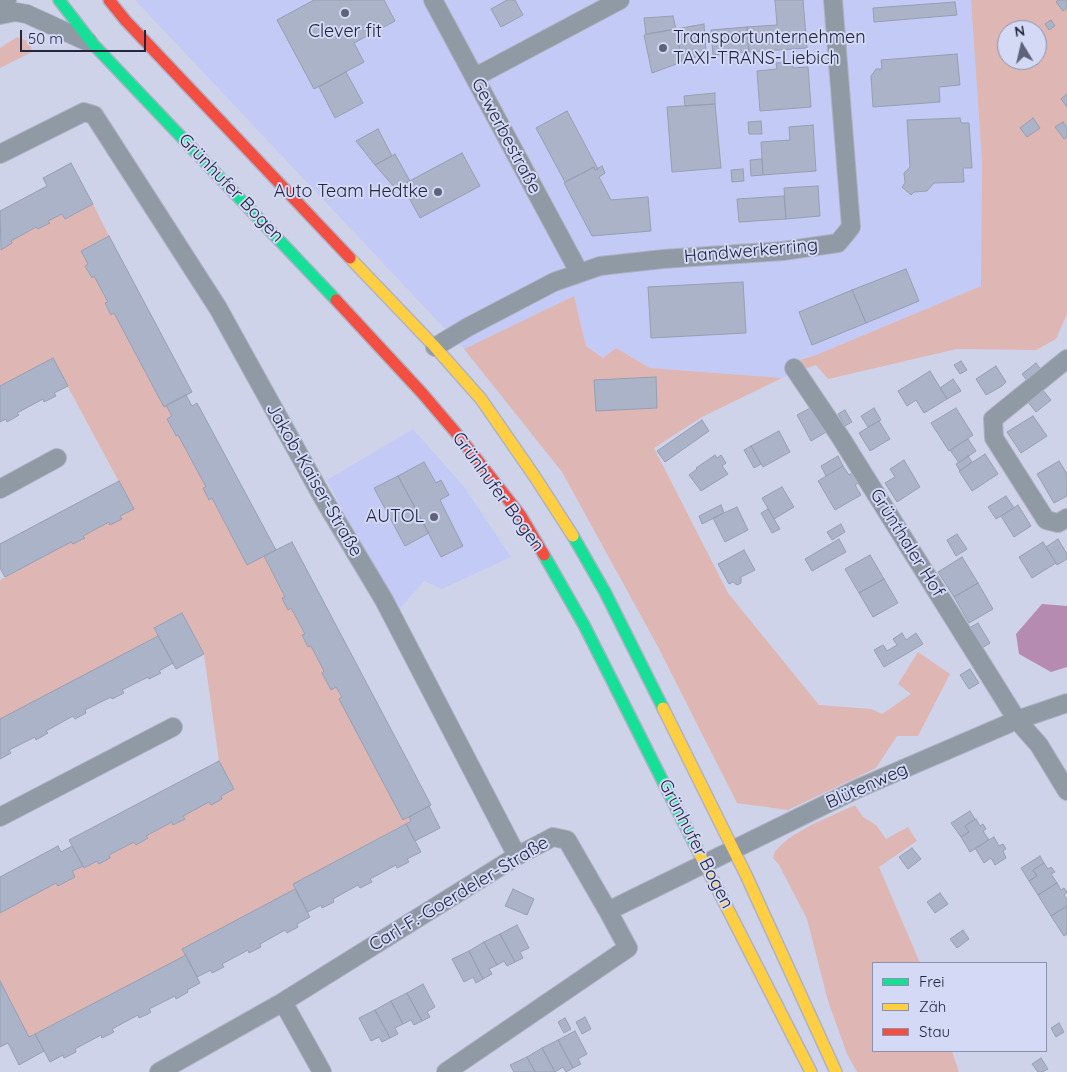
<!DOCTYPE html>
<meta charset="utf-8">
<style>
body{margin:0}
#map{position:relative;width:1067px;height:1072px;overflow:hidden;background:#cfd3e9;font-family:Quicksand,sans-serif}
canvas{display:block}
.legend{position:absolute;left:872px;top:962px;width:175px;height:90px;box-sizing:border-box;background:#d4d9f5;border:1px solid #8d91ac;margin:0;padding:6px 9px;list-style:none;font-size:15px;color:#22263f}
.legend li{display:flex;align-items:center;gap:10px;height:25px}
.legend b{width:25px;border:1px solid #8d91ac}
.north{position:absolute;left:997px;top:20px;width:50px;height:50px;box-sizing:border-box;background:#d4d9f5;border:1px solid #8d91ac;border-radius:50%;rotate:351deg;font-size:14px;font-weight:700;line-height:20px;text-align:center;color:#22263f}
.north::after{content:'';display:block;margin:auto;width:18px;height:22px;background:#5f637a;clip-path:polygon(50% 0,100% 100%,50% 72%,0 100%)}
.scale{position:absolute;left:20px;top:30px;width:126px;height:22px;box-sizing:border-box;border:2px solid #22263f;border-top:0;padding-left:6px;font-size:15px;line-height:18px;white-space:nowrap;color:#22263f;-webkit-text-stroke:4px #d4d9f5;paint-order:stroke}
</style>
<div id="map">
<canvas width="1067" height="1072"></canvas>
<ul class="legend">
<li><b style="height:6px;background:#16e098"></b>Frei</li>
<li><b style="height:6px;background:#ffcf43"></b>Zäh</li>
<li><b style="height:6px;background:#f24e42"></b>Stau</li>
</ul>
<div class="north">N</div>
<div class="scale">50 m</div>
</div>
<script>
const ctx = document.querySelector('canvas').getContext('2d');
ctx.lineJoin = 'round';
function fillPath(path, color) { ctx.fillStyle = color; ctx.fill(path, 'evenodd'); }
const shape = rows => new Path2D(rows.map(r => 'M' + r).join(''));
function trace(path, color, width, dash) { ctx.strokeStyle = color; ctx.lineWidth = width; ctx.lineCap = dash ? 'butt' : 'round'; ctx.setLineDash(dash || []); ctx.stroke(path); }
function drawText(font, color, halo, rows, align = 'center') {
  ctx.font = font + ' Quicksand,sans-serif'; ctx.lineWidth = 4; ctx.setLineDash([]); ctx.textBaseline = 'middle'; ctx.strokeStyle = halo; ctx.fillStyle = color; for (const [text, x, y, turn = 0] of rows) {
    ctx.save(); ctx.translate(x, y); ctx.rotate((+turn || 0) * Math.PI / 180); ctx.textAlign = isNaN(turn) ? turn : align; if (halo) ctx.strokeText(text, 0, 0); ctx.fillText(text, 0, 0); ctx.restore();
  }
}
const built = shape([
 [135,0,971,0,982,162,981,286,816,355,796,360,800,371,782,378,650,368,616,348,604,358,586,346,574,296,464,349],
 [413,429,465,488,511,557,442,589,424,581,396,613,327,480]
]);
const green = shape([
 [971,0,1067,0,1067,314,1056,339,1036,350,957,349,828,379,816,365,800,371,796,361,816,355,981,286,982,162],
 [1007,30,1037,30,1037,60,1007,60],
 [17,37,30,42,32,52,0,68,0,48],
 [93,204,109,236,81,251,88,264,85,266,91,278,95,276,108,302,105,304,111,315,114,313,164,406,166,405,172,416,167,419,175,436,178,435,206,487,204,488,209,500,212,498,247,565,264,556,285,597,283,598,288,609,291,608,305,634,302,636,308,647,311,646,324,671,322,673,331,689,336,687,404,820,409,817,411,821,293,884,295,889,183,949,186,955,29,1037,0,981,0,913,56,883,58,886,72,871,83,866,84,868,97,861,99,864,110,858,109,855,134,842,136,844,145,840,148,838,146,836,172,822,174,825,182,820,185,819,183,816,209,802,222,799,221,796,234,789,219,761,204,654,182,613,154,628,158,636,0,719,0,580,71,542,73,544,84,539,83,536,109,522,110,524,121,519,120,516,133,508,53,359,0,386,0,248,1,249,12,243,11,241,36,227,38,229,49,224,48,221,62,214,65,219],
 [574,296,586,346,603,358,616,348,650,368,782,378,702,417,654,448,728,593,819,705,871,709,882,714,911,694,898,684,918,652,950,674,918,736,897,736,876,768,788,810,737,803,657,645,562,472,464,349],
 [855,805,863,817,876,825,886,839,908,827,917,841,879,867,920,963,873,963,873,1051,952,1051,959,1072,857,1072,847,1054,828,1001,807,919,779,865,773,858,775,851,789,838,811,825]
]);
const water = shape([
 [1042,604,1067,606,1067,667,1051,672,1019,654,1016,634]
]);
const building = shape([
 [314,0,384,0,395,21,354,43,364,62,314,89,277,20,314,0],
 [507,0,515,0,523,15,501,27,491,9,507,0],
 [775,0,803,0,807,48,749,52,747,27,777,25,775,0],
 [1058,0,1067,0,1067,8,1063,11,1056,2,1058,0],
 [955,2,957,15,874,22,873,8,955,2],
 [673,16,676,29,646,34,644,18,673,16],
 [1051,20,1055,26,1049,30,1045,24,1051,20],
 [704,24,706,53,682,62,676,29,704,24],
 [747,27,749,52,713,55,711,30,747,27],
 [676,29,682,62,652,73,644,35,676,29],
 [957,54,960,85,939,87,940,102,873,107,871,76,876,69,882,69,881,60,957,54],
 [793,62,793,68,808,67,811,107,760,111,757,71,777,69,776,63,793,62],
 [346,72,363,103,335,118,319,87,346,72],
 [715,93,715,104,685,106,684,96,715,93],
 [1067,94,1067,107,1061,99,1067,94],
 [715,104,721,168,672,172,667,107,715,104],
 [567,111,598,169,595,170,594,167,565,182,536,128,567,111],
 [960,118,961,123,969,123,972,168,963,168,964,182,934,183,927,191,914,192,911,195,902,187,905,183,904,173,910,167,907,120,960,118],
 [1033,118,1040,128,1027,137,1020,128,1033,118],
 [761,121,762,134,749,134,748,122,761,121],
 [1063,122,1067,127,1067,137,1064,139,1055,127,1063,122],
 [813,125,816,171,763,175,761,142,790,140,789,127,813,125],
 [378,129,392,156,375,165,356,141,378,129],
 [462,153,480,186,420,218,402,185,462,153],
 [395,154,410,181,394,187,375,165,395,154],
 [762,159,763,175,751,176,750,160,762,159],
 [71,163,93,204,65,219,62,214,48,221,50,223,38,229,36,227,11,241,12,243,1,250,0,211,47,186,43,178,71,163],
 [602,166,605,173,599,177,611,200,648,197,651,231,592,236,564,183,594,167,595,170,602,166],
 [743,169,744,181,732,182,731,170,743,169],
 [818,186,820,216,786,219,784,188,818,186],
 [784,196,786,219,739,222,737,199,784,196],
 [109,236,192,392,164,407,114,313,111,315,105,303,108,302,94,276,92,278,85,266,88,264,81,251,109,236],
 [906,269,919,301,866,323,852,290,906,269],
 [743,282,746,333,651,338,648,287,743,282],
 [852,290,866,323,812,345,799,312,852,290],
 [53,358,68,386,54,393,56,396,44,402,43,399,17,413,19,415,7,422,6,419,0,422,0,386,53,358],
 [961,361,967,370,960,374,954,365,961,361],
 [1036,363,1042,371,1028,382,1022,374,1036,363],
 [996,366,1006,382,1002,386,986,395,976,379,996,366],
 [930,371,947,399,924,413,916,400,907,406,898,391,930,371],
 [656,377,657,408,596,411,594,380,656,377],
 [953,379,961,391,947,399,940,388,953,379],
 [1042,389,1051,400,1036,412,1027,401,1042,389],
 [186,395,192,406,197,403,276,550,247,565,212,498,209,500,203,488,206,487,178,435,176,436,167,419,172,416,166,405,186,395],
 [814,406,828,431,811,441,797,415,814,406],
 [874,408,881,420,868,427,861,416,874,408],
 [956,408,973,435,949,451,931,423,956,408],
 [845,410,852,422,845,426,838,414,845,410],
 [1033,416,1047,436,1021,453,1007,432,1033,416],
 [702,420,709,431,665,462,657,451,702,420],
 [879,421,890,439,870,451,859,433,879,421],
 [779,431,790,452,763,467,751,446,779,431],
 [968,439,976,451,959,463,950,450,968,439],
 [751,446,761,464,754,468,744,450,751,446],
 [985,454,998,474,972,491,959,471,985,454],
 [715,455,717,458,721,455,726,463,722,466,728,474,701,491,689,475,697,469,696,468,715,455],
 [838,456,843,466,826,476,821,466,838,456],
 [968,456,972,462,960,471,956,464,968,456],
 [904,460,920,487,897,502,885,483,895,477,890,469,904,460],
 [1059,461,1067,474,1067,496,1054,503,1037,474,1059,461],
 [424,462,436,483,441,480,449,495,440,500,463,546,441,557,398,476,424,462],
 [843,466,849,475,854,471,860,482,855,485,861,495,835,510,818,481,843,466],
 [398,476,429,533,405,546,374,488,398,476],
 [119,481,134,509,120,516,122,519,110,525,109,522,83,536,85,538,73,544,71,542,5,577,0,568,0,544,119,481],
 [782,487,794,507,774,519,762,498,782,487],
 [1006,496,1014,508,996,519,988,507,1006,496],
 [721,505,724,513,702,524,699,516,721,505],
 [1018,505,1031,526,1014,537,1001,516,1018,505],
 [737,507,748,530,725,542,713,518,737,507],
 [768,509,780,529,772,533,761,513,768,509],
 [841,524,845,532,832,540,827,532,841,524],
 [957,534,967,549,956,556,947,540,957,534],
 [839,539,846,552,812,571,805,559,839,539],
 [1058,539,1067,554,1067,559,1057,565,1046,547,1058,539],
 [292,542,431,805,403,820,339,699,342,697,336,687,331,690,322,673,324,671,311,646,308,647,302,635,305,634,291,608,288,610,282,598,285,597,264,556,292,542],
 [1043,542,1056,563,1032,578,1019,557,1043,542],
 [744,550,755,570,741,577,741,583,737,585,733,582,729,584,718,564,744,550],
 [870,555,884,579,859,593,845,569,870,555],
 [962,557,978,583,954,597,938,572,962,557],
 [884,579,898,603,873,617,859,593,884,579],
 [978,583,993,609,969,623,954,597,978,583],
 [182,613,204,654,176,669,154,628,182,613],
 [978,623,990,643,979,650,967,629,978,623],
 [902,633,906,640,916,633,923,644,884,667,874,650,883,645,887,651,897,645,893,639,902,633],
 [158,636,173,663,159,671,161,673,149,679,148,677,122,690,124,693,112,699,111,697,85,710,86,713,75,719,73,716,46,731,48,733,36,740,35,737,9,750,11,753,0,759,0,719,158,636],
 [970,669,979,683,969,689,960,675,970,669],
 [219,761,234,789,221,796,222,799,211,805,209,802,183,816,185,819,173,825,172,822,146,836,148,838,136,845,134,842,109,855,110,858,99,864,97,861,84,868,69,840,219,761],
 [429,806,440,828,415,841,406,824,411,821,409,817,429,806],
 [970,811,975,819,965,826,969,832,961,837,951,823,970,811],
 [976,819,980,826,983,824,986,829,983,831,989,840,970,852,961,837,969,832,965,826,976,819],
 [406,824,421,852,407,859,409,862,397,868,396,865,370,879,372,882,360,888,358,885,333,899,334,902,322,908,321,905,308,912,293,884,406,824],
 [994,837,999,846,1003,844,1006,849,1003,851,1006,858,995,865,991,858,984,863,975,848,994,837],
 [58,846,61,852,72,846,83,866,72,871,75,877,58,886,56,883,0,913,0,877,58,846],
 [912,848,921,859,908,869,899,857,912,848],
 [1040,856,1044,863,1033,870,1037,876,1029,881,1021,868,1040,856],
 [1044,863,1048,869,1051,867,1055,872,1051,874,1057,883,1038,895,1029,881,1037,876,1033,870,1044,863],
 [1057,883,1061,890,1064,888,1067,892,1064,895,1067,899,1067,906,1051,916,1038,895,1057,883],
 [295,889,310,917,297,924,298,927,287,933,285,930,260,944,261,947,249,953,248,950,222,964,224,967,212,973,211,970,197,977,182,949,295,889],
 [513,889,534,899,527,915,505,906,513,889],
 [940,893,948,904,935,913,927,902,940,893],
 [1067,906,1067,934,1064,936,1051,916,1067,906],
 [517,925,529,948,520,952,523,958,515,962,500,934,517,925],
 [963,930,969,939,957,948,950,939,963,930],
 [500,934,515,962,507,966,504,961,497,965,484,942,500,934],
 [484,942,497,965,489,969,492,974,483,979,469,951,484,942],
 [469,951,483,979,476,983,473,977,464,982,452,959,469,951],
 [186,955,200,983,187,990,188,992,176,999,175,996,149,1009,151,1012,148,1014,139,1018,138,1015,112,1029,114,1032,102,1038,101,1035,75,1049,76,1052,64,1058,63,1055,50,1062,35,1034,186,955],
 [0,981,29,1037,35,1034,44,1051,19,1065,8,1043,0,1047,0,981],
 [423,984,435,1007,427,1012,430,1017,422,1021,407,993,423,984],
 [407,993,422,1021,414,1025,411,1020,403,1024,391,1001,407,993],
 [391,1001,403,1024,395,1028,398,1034,390,1038,375,1010,391,1001],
 [375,1010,390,1038,382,1042,379,1037,371,1041,359,1018,375,1010],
 [585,1017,591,1029,582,1034,576,1022,585,1017],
 [565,1018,571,1029,564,1033,558,1022,565,1018],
 [1059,1023,1064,1032,1056,1037,1051,1028,1059,1023],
 [575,1031,587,1054,578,1059,581,1064,573,1068,558,1040,575,1031],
 [558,1040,573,1068,566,1072,563,1067,555,1072,542,1048,558,1040],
 [542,1048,555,1072,535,1072,527,1057,542,1048],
 [527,1057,535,1072,514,1072,510,1065,527,1057],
 [1041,1058,1048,1069,1042,1072,1038,1072,1032,1064,1041,1058]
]);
const street = shape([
 [433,0,579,272],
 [0,5,7,0],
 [0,15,15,12,27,14,88,42],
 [475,77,620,0],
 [0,154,84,112,94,115,218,308,323,498,384,600,517,856],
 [435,347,468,327,554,282,600,266,663,259,783,251,838,243,851,227,833,0],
 [1067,359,993,419,994,438,1046,520,1058,523,1067,518],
 [794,368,841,438,1017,720,1039,745,1067,791],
 [0,489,57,458],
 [0,817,173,727],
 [283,1002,322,1072],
 [159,1072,283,1002,517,856,553,837,567,840,608,911,859,788,1017,720,1067,703],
 [446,1072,628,948,608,911]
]);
const fast = shape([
 [59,0,93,44,336,300],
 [573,536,605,592,663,708],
 [544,555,584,625,696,847]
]);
const slow = shape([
 [350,258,435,347,481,399,535,477,573,536],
 [663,708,746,875,836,1072],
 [696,847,811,1072]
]);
const jam = shape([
 [109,0,126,21,350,258],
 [336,300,422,393,457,434,521,516,544,555]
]);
const markers = [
 [345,13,5,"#5f637a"],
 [663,48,5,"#5f637a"],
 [438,192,5,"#5f637a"],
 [434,517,5,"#5f637a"]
];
const poiNames = [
 ["Clever fit",345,32,"center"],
 ["Transportunternehmen",673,38,"left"],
 ["TAXI-TRANS-Liebich",673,59,"left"],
 ["Auto Team Hedtke",428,192],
 ["AUTOL",424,517]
];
const streetNames = [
 ["Gewerbestraße",506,136,62],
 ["Grünhufer Bogen",231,188,46],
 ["Handwerkerring",751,251,-5],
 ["Jakob-Kaiser-Straße",314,480,60],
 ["Grünhufer Bogen",498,492,54],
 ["Grünthaler Hof",907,543,58],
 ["Blütenweg",867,786,-24],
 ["Grünhufer Bogen",696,844,63],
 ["Carl-F.-Goerdeler-Straße",459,894,-31]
];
fillPath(built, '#c3caf5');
fillPath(green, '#deb6b4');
fillPath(water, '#b58bb2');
fillPath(building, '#aab3c8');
trace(building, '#969fb3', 1);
trace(street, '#afb2c5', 20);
trace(fast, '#afb2c5', 14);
trace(slow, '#afb2c5', 14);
trace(jam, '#afb2c5', 14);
trace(street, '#909aa5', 18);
trace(fast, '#16e098', 11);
trace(slow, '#ffcf43', 11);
trace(jam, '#f24e42', 11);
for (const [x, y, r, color] of markers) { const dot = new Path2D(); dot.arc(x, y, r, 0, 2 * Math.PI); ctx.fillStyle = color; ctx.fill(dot); trace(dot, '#d4d9f5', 2); }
drawText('18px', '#22263f', '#d4d9f5', poiNames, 'right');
drawText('18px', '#22263f', '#d4d9f5', streetNames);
</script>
